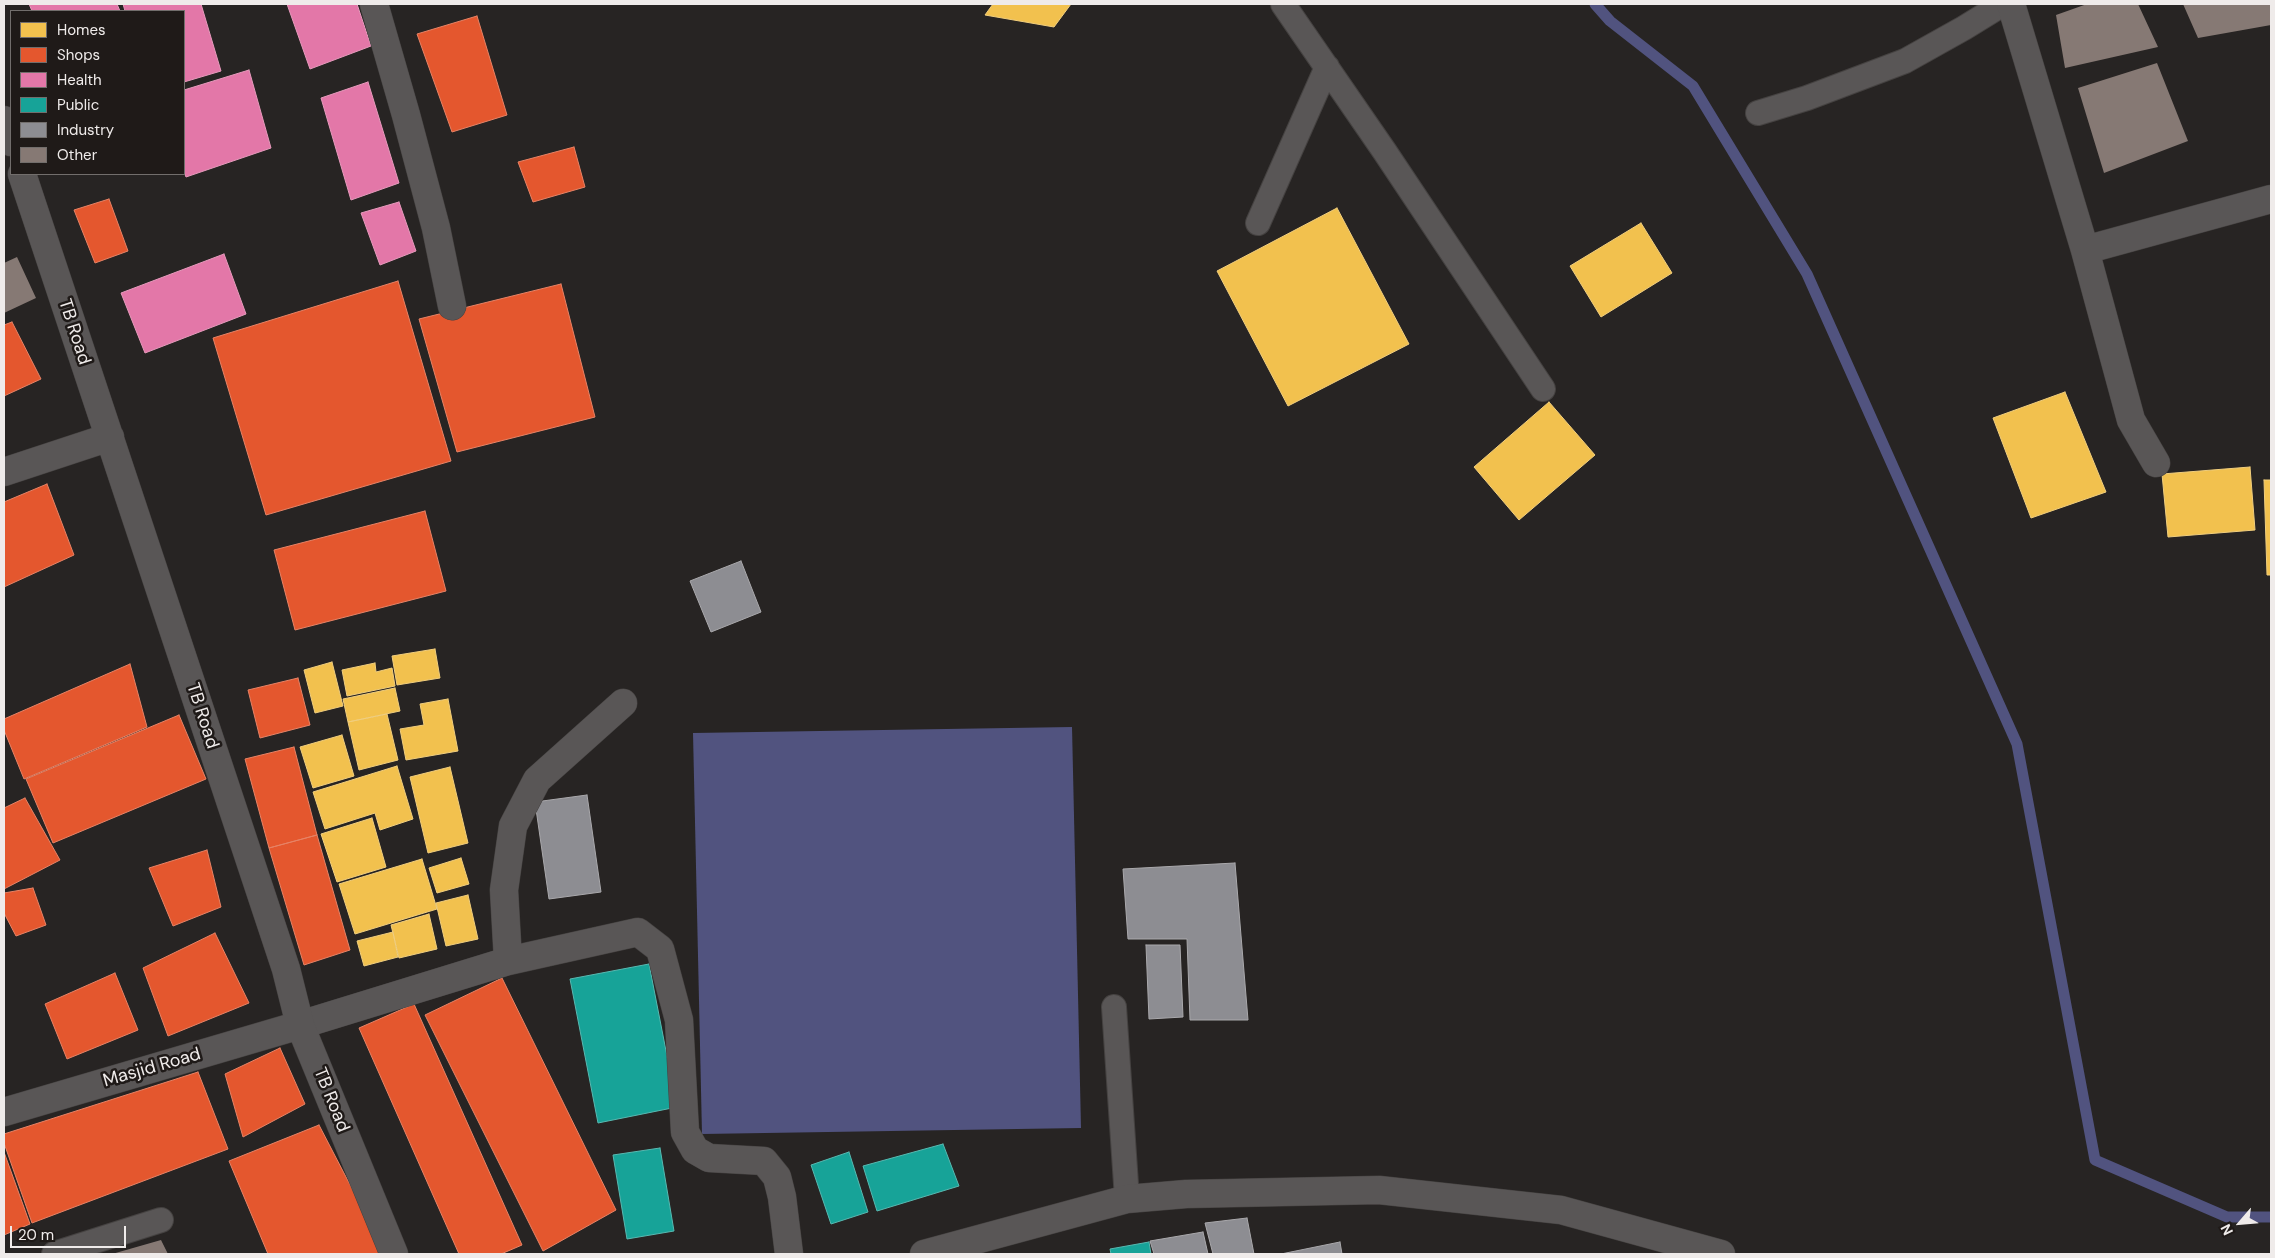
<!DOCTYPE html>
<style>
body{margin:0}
#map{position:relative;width:2275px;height:1258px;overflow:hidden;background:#272423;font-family:"DM Sans",sans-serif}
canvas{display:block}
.frame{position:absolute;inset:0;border:5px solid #efebea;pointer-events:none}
.legend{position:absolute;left:10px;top:10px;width:175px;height:165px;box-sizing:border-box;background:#1f1a18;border:1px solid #726e6c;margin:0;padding:6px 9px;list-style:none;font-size:15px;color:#efebea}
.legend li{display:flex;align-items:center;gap:10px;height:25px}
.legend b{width:25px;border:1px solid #726e6c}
.north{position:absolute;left:2215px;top:1198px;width:50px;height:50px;-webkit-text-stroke:4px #1f1a18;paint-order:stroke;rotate:243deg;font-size:14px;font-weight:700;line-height:20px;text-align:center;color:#efebea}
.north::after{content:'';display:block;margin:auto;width:18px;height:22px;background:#efebea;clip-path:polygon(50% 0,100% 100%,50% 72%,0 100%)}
.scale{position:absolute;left:10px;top:1226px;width:116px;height:22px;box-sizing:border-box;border:2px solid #efebea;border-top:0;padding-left:6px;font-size:15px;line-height:18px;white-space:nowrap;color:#efebea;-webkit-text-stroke:4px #1f1a18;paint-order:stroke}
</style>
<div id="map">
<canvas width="2275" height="1258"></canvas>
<div class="frame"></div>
<ul class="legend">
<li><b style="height:14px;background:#f2c14e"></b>Homes</li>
<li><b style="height:14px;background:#e4572e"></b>Shops</li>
<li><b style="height:14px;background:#e377a8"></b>Health</li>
<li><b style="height:14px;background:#17a398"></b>Public</li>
<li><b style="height:14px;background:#8d8d92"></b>Industry</li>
<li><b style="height:14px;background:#867974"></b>Other</li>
</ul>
<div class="north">N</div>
<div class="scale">20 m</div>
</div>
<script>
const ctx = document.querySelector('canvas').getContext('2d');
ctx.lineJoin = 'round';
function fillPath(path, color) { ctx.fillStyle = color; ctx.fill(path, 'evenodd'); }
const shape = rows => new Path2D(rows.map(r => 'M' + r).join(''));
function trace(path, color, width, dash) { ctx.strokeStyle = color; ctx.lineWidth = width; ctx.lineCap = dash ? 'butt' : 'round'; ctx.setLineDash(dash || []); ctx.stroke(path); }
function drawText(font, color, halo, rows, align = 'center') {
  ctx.font = font + ' "DM Sans",sans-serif'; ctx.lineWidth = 5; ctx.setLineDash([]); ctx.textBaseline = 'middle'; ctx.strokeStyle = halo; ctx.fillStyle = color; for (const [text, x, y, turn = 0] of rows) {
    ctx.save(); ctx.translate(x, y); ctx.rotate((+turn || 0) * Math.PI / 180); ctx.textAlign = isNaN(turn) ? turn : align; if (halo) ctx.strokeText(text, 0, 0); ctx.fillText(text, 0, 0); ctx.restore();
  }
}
const water = shape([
 [1072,727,1081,1128,702,1134,693,733]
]);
const homes = shape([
 [993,4,1071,4,1054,27,985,15,993,4],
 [1337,208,1409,344,1288,406,1217,271,1337,208],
 [1641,223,1672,273,1601,317,1570,266,1641,223],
 [2065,392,2106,492,2031,518,1993,418,2065,392],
 [1549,402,1595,455,1519,520,1474,467,1549,402],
 [2250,467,2255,530,2168,537,2162,474,2250,467],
 [2264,480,2271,480,2271,575,2267,575,2264,480],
 [435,649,440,678,397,685,392,656,435,649],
 [332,662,343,706,315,713,304,670,332,662],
 [375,663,376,672,392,668,395,686,347,696,342,670,375,663],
 [395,688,400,711,348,722,343,699,395,688],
 [448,699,458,751,406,760,400,729,424,725,420,704,448,699],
 [387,714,398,760,359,770,348,722,387,714],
 [342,735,354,776,313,788,300,747,342,735],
 [397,766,413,819,380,830,375,813,325,829,313,792,397,766],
 [450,767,468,843,428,853,410,777,450,767],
 [372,818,386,867,337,882,321,834,372,818],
 [461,858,469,884,437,893,429,868,461,858],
 [422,859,437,909,355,934,339,884,422,859],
 [468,895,478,939,446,946,436,903,468,895],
 [429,914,437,949,399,958,391,925,429,914],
 [393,932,398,957,364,966,357,941,393,932]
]);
const shops = shape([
 [477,16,507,115,452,132,417,34,477,16],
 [574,147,585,187,533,202,518,162,574,147],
 [109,199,128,251,95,263,74,210,109,199],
 [398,281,451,461,266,515,213,338,398,281],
 [561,284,595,417,457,452,419,319,561,284],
 [12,322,41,379,4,396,4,325,12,322],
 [47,484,74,555,4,587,4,502,47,484],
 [425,511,446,591,295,630,274,550,425,511],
 [130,664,147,727,24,779,4,730,4,719,130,664],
 [298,678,310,725,260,738,248,690,298,678],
 [179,715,206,779,53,843,26,779,179,715],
 [294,747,317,835,269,848,245,759,294,747],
 [25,798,60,860,4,889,4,808,25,798],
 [317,835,350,950,304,965,269,848,317,835],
 [207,850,221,907,173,926,149,868,207,850],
 [33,888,46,925,16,936,4,913,4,893,33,888],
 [215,933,249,1003,168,1036,143,968,215,933],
 [115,973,138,1030,67,1059,45,1004,115,973],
 [502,978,616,1210,543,1251,425,1015,502,978],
 [414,1004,522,1245,501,1254,459,1254,359,1028,414,1004],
 [280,1048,305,1104,243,1137,225,1074,280,1048],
 [198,1072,228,1149,32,1223,4,1143,4,1134,198,1072],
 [319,1125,359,1202,382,1254,268,1254,229,1161,319,1125],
 [4,1152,30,1224,4,1235,4,1152]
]);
const health = shape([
 [29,4,117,4,120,11,32,11,29,4],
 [123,4,201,4,221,71,184,82,184,11,125,11,123,4],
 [287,4,357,4,371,46,310,69,287,4],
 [249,70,271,148,186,177,184,172,184,90,249,70],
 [368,82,399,183,351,200,321,98,368,82],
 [399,202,416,251,380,265,361,213,399,202],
 [224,254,246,314,145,353,121,293,224,254]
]);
const public = shape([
 [649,964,677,1107,598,1123,570,979,649,964],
 [943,1144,959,1186,877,1211,863,1166,943,1144],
 [660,1148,674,1231,627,1239,613,1155,660,1148],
 [849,1152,868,1212,831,1224,811,1165,849,1152],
 [1149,1242,1151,1254,1111,1254,1110,1249,1149,1242]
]);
const industry = shape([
 [741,561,761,612,711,632,690,581,741,561],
 [587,795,601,892,549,899,535,802,587,795],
 [1235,863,1248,1020,1190,1020,1187,939,1128,939,1123,869,1235,863],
 [1146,945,1180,945,1183,1017,1149,1019,1146,945],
 [1247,1218,1254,1254,1213,1254,1205,1223,1247,1218],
 [1203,1232,1208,1254,1154,1254,1150,1241,1203,1232],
 [1340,1242,1342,1254,1281,1254,1340,1242]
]);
const stream = shape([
 [1595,4,1610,21,1693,86,1807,274,2017,744,2095,1160,2227,1217,2271,1217]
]);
const building = shape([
 [2087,4,2138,4,2158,47,2065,68,2056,15],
 [2183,4,2271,4,2271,25,2198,38],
 [2157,63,2188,141,2104,173,2078,88],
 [17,257,36,298,4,313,4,263],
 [161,1240,168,1254,112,1254]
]);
const lane = shape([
 [1283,4,1385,152,1543,389],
 [1758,113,1807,98,1905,61,1964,28,2003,4],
 [1258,223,1327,67],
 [1114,1007,1127,1199],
 [54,1254,161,1220]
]);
const street = shape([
 [374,4,406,115,436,228,452,306],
 [2011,4,2085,250,2131,420,2156,463],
 [2085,250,2271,199],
 [508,961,638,932,660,949,679,1020,685,1132,695,1150,709,1158,764,1161,777,1177,782,1197,789,1254],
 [300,1025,508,961,504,890,513,826,537,780,623,703],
 [924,1254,1127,1199,1186,1194,1379,1190,1561,1210,1721,1254]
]);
const secondary = shape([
 [4,120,11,142],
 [22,174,286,969,300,1025,394,1254],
 [4,472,110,437],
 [4,1112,300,1025]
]);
const streetNames = [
 ["TB Road",74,332,72],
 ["TB Road",202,716,72],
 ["Masjid Road",152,1068,-16],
 ["TB Road",331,1100,68]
];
fillPath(water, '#51537f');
fillPath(homes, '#f2c14e');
trace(homes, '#f1ce7d', 1);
fillPath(shops, '#e4572e');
trace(shops, '#e78366', 1);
fillPath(health, '#e377a8');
trace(health, '#e79abc', 1);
fillPath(public, '#17a398');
trace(public, '#58b9b1', 1);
fillPath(industry, '#8d8d92');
trace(industry, '#aaa9ac', 1);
trace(stream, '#51537f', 11);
fillPath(building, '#867974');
trace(lane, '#454241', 26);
trace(street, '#454241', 29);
trace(secondary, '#454241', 29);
trace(lane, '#595656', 24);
trace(street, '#595656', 28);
trace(secondary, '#595656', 28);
drawText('18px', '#efebea', '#1f1a18', streetNames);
</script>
